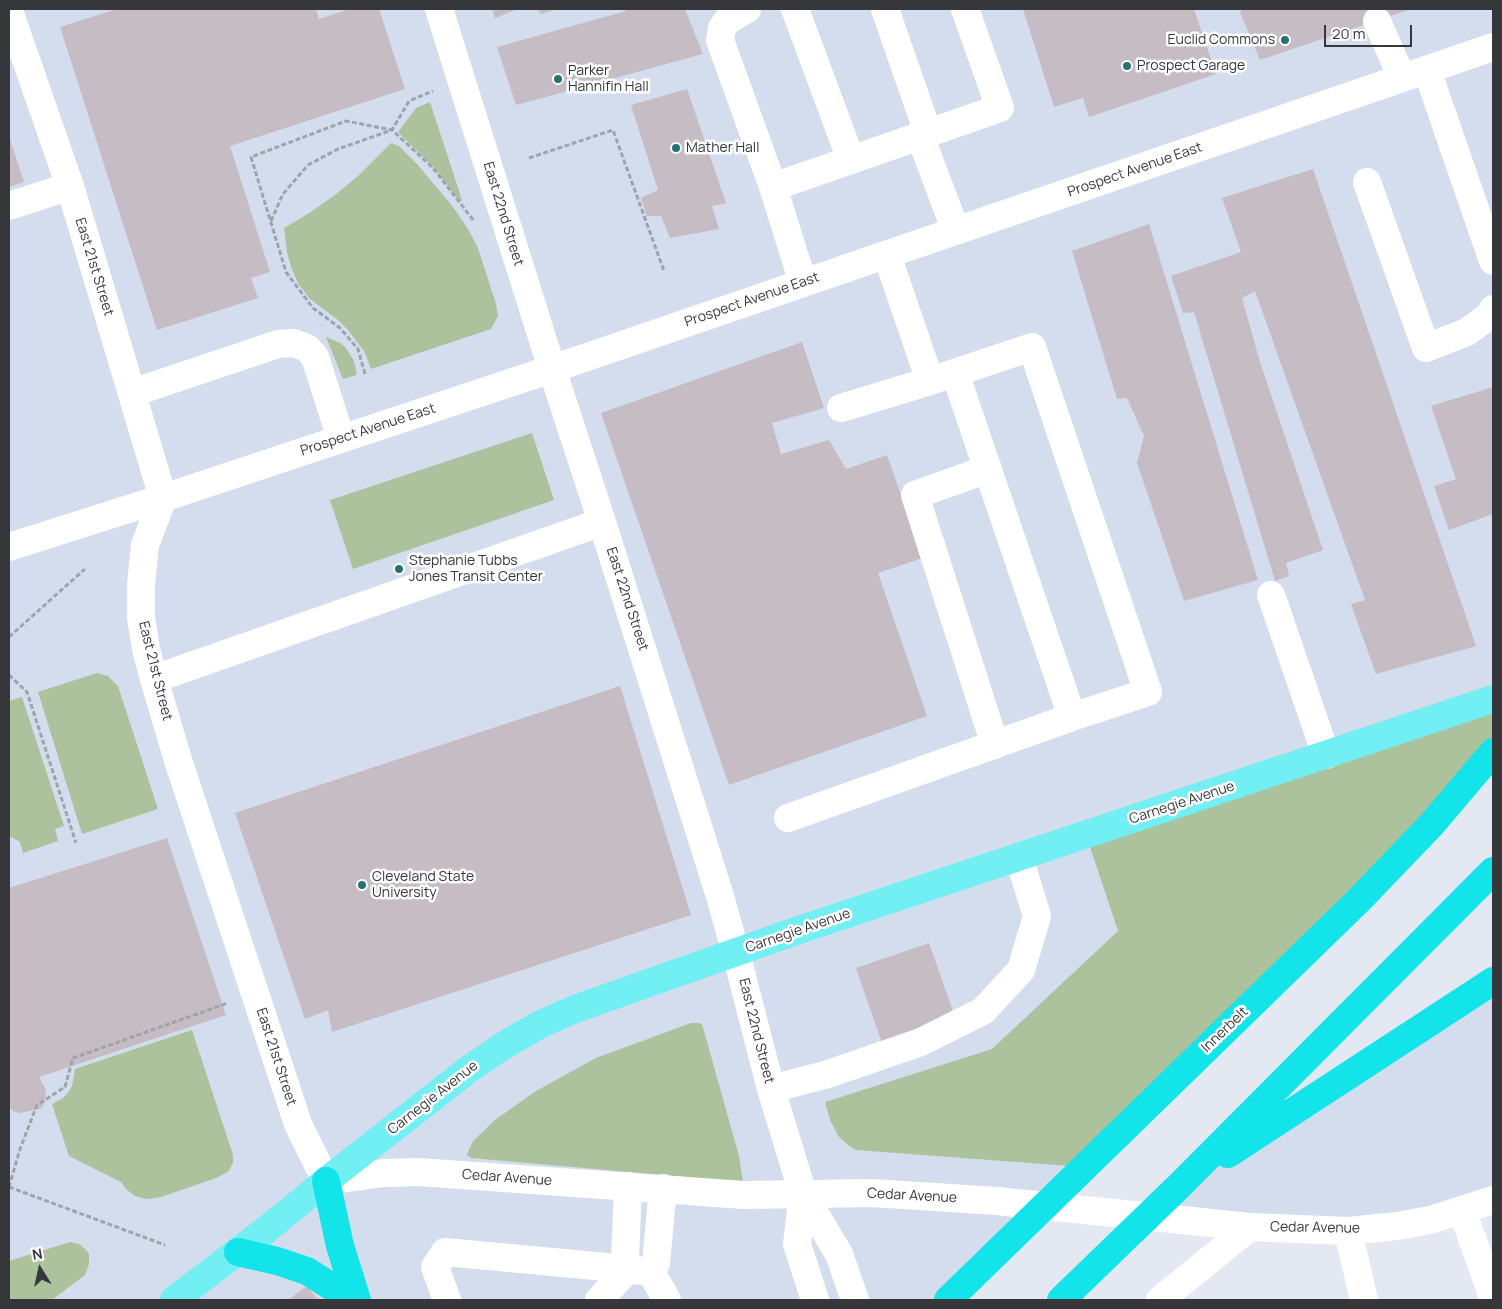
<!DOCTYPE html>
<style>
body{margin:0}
#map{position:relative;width:1502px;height:1309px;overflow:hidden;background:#e3e8f3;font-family:Manrope,sans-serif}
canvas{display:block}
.frame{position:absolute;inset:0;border:10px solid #35373b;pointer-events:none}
.north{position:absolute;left:15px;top:1244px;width:50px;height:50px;-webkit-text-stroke:4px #fff;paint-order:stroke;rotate:350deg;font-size:14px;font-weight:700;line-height:20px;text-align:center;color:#35373b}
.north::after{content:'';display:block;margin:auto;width:18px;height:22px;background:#35373b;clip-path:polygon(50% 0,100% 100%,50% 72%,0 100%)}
.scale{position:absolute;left:1324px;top:25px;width:88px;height:22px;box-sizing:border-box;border:2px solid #35373b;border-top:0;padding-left:6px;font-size:15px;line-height:18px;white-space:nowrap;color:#35373b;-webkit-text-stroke:4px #fff;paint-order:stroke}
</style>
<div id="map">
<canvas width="1502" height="1309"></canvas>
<div class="frame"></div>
<div class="north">N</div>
<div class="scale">20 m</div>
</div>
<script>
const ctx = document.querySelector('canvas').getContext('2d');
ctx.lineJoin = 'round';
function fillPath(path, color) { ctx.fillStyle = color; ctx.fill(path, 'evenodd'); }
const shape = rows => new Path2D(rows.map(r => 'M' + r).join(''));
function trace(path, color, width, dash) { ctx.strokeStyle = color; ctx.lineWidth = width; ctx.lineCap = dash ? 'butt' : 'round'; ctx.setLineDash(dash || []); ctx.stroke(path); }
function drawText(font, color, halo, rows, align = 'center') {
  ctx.font = font + ' Manrope,sans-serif'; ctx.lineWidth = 5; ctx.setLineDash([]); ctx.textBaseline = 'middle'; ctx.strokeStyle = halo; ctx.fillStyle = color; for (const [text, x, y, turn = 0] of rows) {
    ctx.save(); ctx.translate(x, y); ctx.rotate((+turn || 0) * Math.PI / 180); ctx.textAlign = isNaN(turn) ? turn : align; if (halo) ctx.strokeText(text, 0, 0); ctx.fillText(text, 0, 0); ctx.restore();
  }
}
const built = shape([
 [9,9,1493,9,1493,752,948,1300,9,1300],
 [1493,981,1493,1200,1430,1220,1146,1218,1180,1185]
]);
const green = shape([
 [430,102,462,200,460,202,435,169,398,132,416,108],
 [391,143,399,146,418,165,453,207,468,229,478,248,496,304,498,316,491,329,371,369,364,351,347,329,338,320,310,299,299,285,291,267,287,252,284,228,311,212,336,194,357,177],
 [326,337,340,343,345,347,354,361,357,375,343,379],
 [532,433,554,500,353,569,330,500],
 [97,673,108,676,118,686,158,809,82,834,38,692],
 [22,697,64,826,55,829,58,841,23,853,20,842,9,836,9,701],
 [1493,700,1493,752,1084,1167,856,1150,848,1145,839,1137,830,1120,825,1102,992,1049,1118,931,1086,835],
 [691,1023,697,1023,702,1024,739,1156,743,1182,471,1158,467,1155,467,1154,473,1141,495,1120,536,1091,596,1058],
 [192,1030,233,1155,233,1163,228,1172,216,1178,161,1197,146,1199,135,1196,126,1189,121,1182,69,1156,52,1104,63,1098,68,1093,72,1086,75,1069],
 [70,1242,79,1244,84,1248,89,1254,89,1264,85,1275,52,1300,9,1300,9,1261]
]);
const building = shape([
 [117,9,316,9,319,19,349,9,379,9,405,89,230,146,270,272,251,278,258,298,157,330,60,27],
 [492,9,518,9,495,18],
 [537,9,556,9,541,14],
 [625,9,685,9,703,54,516,105,497,47,626,11],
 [1023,9,1194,9,1216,74,1089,117,1083,98,1054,107],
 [1243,9,1411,9,1260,60,1240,12],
 [687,89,726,203,712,206,719,229,670,238,661,216,647,216,641,198,658,190,631,105],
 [9,136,24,182,9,187],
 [1313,169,1476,646,1376,674,1351,604,1365,600,1255,291,1242,298,1260,362,1323,550,1286,563,1289,576,1275,581,1194,312,1183,313,1171,276,1241,252,1222,198],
 [1149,224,1258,580,1184,601,1137,463,1144,436,1127,398,1117,399,1072,251],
 [802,342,824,408,772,423,781,454,829,440,846,469,887,455,923,558,878,573,927,716,729,785,601,413],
 [1493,387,1493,514,1449,530,1434,486,1456,479,1431,406],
 [620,686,691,915,332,1032,328,1010,305,1019,235,813],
 [167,838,226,1015,39,1077,45,1088,46,1095,44,1104,40,1109,20,1113,13,1111,9,1106,9,888],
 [929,943,955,1017,882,1043,856,968],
 [307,1286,318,1300,288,1300]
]);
const path = shape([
 [529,158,613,130,664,271],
 [271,221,283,194,308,165,338,149,392,130,409,101,433,91],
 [365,374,358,349,340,328,313,308,286,272,251,157,346,121,392,130,433,168,474,221],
 [9,637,85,569],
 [9,675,27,692,76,843],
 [9,1187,20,1149,37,1105,65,1087,73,1058,228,1003],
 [9,1187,165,1245]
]);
const minor = shape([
 [439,9,552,369,602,522,719,893,736,953,771,1089,803,1194,839,1254,855,1300],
 [747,9,727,21,722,28,720,40,773,187],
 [795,9,851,160],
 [885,9,928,133],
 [9,11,70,186,163,498,145,545,141,585,141,617,146,649,154,679,178,760,298,1124,326,1181,384,1173,419,1172,744,1195,872,1193,997,1201,1250,1227,1348,1231,1397,1226,1430,1220,1493,1200],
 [1377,21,1402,78],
 [1427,70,1493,261],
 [920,136,1000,108,965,9],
 [1367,182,1426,348,1467,332,1490,315,1493,309],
 [9,206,70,186],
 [887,255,930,381,1032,347,1148,692,1072,717,955,373],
 [803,283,773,187,920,136,956,231],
 [132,393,278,344,294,343,307,348,315,357,341,439],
 [841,408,930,381],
 [988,469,915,495,995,745],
 [9,547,163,498,552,369,1493,47],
 [1271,595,1326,755],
 [154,679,602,522],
 [788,818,1072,717],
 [771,1089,828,1074,921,1042,983,1011,1021,970,1037,916,1019,858],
 [628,1186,625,1260,628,1269,651,1272,656,1263,663,1188],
 [803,1194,797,1244,815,1300],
 [1462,1210,1493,1297],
 [1348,1231,1364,1300],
 [651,1272,667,1300],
 [447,1300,435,1267,445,1252,628,1269],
 [599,1300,628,1269],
 [1160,1300,1250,1227]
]);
const major = shape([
 [174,1300,266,1230,326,1181,469,1069,506,1044,541,1024,575,1009,796,931,1493,699]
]);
const highway = shape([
 [1228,1154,1493,981],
 [326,1181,340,1246,357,1300],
 [238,1252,277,1261,307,1271,337,1290,348,1300],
 [948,1300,1359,900,1432,824,1493,752],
 [1061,1300,1180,1185,1493,871]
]);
const markers = [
 [1285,40,5,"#287272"],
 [1127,66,5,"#287272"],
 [558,79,5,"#287272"],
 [676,148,5,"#287272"],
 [399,569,5,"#287272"],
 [362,885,5,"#287272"]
];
const poiNames = [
 ["Euclid Commons",1275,40,"right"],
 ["Prospect Garage",1137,66],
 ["Parker",568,71],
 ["Hannifin Hall",568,87],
 ["Mather Hall",686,148],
 ["Stephanie Tubbs",409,561],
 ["Jones Transit Center",409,577],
 ["Cleveland State",372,877],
 ["University",372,893]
];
const streetNames = [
 ["Prospect Avenue East",1135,170,-19],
 ["East 22nd Street",503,214,73],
 ["East 21st Street",94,267,73],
 ["Prospect Avenue East",752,300,-19],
 ["Prospect Avenue East",368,430,-18],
 ["East 22nd Street",627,599,72],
 ["East 21st Street",155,671,76],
 ["Carnegie Avenue",1182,803,-18],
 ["Carnegie Avenue",798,931,-19],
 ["Innerbelt",1225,1030,-44],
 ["East 22nd Street",756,1031,76],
 ["East 21st Street",276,1057,72],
 ["Carnegie Avenue",433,1098,-38],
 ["Cedar Avenue",507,1178,4],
 ["Cedar Avenue",912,1196,3],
 ["Cedar Avenue",1315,1228,1]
];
fillPath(built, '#d4ddee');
fillPath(green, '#acc29d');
fillPath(building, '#c6bcc3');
trace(path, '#9fa3ac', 3, [5, 2.5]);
trace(minor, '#fff', 28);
trace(major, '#71eff2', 28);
trace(highway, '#13e4ea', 28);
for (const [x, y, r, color] of markers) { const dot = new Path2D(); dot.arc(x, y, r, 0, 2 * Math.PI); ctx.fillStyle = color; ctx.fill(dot); trace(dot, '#fff', 2); }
drawText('14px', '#35373b', '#fff', poiNames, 'left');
drawText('14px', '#35373b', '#fff', streetNames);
</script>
